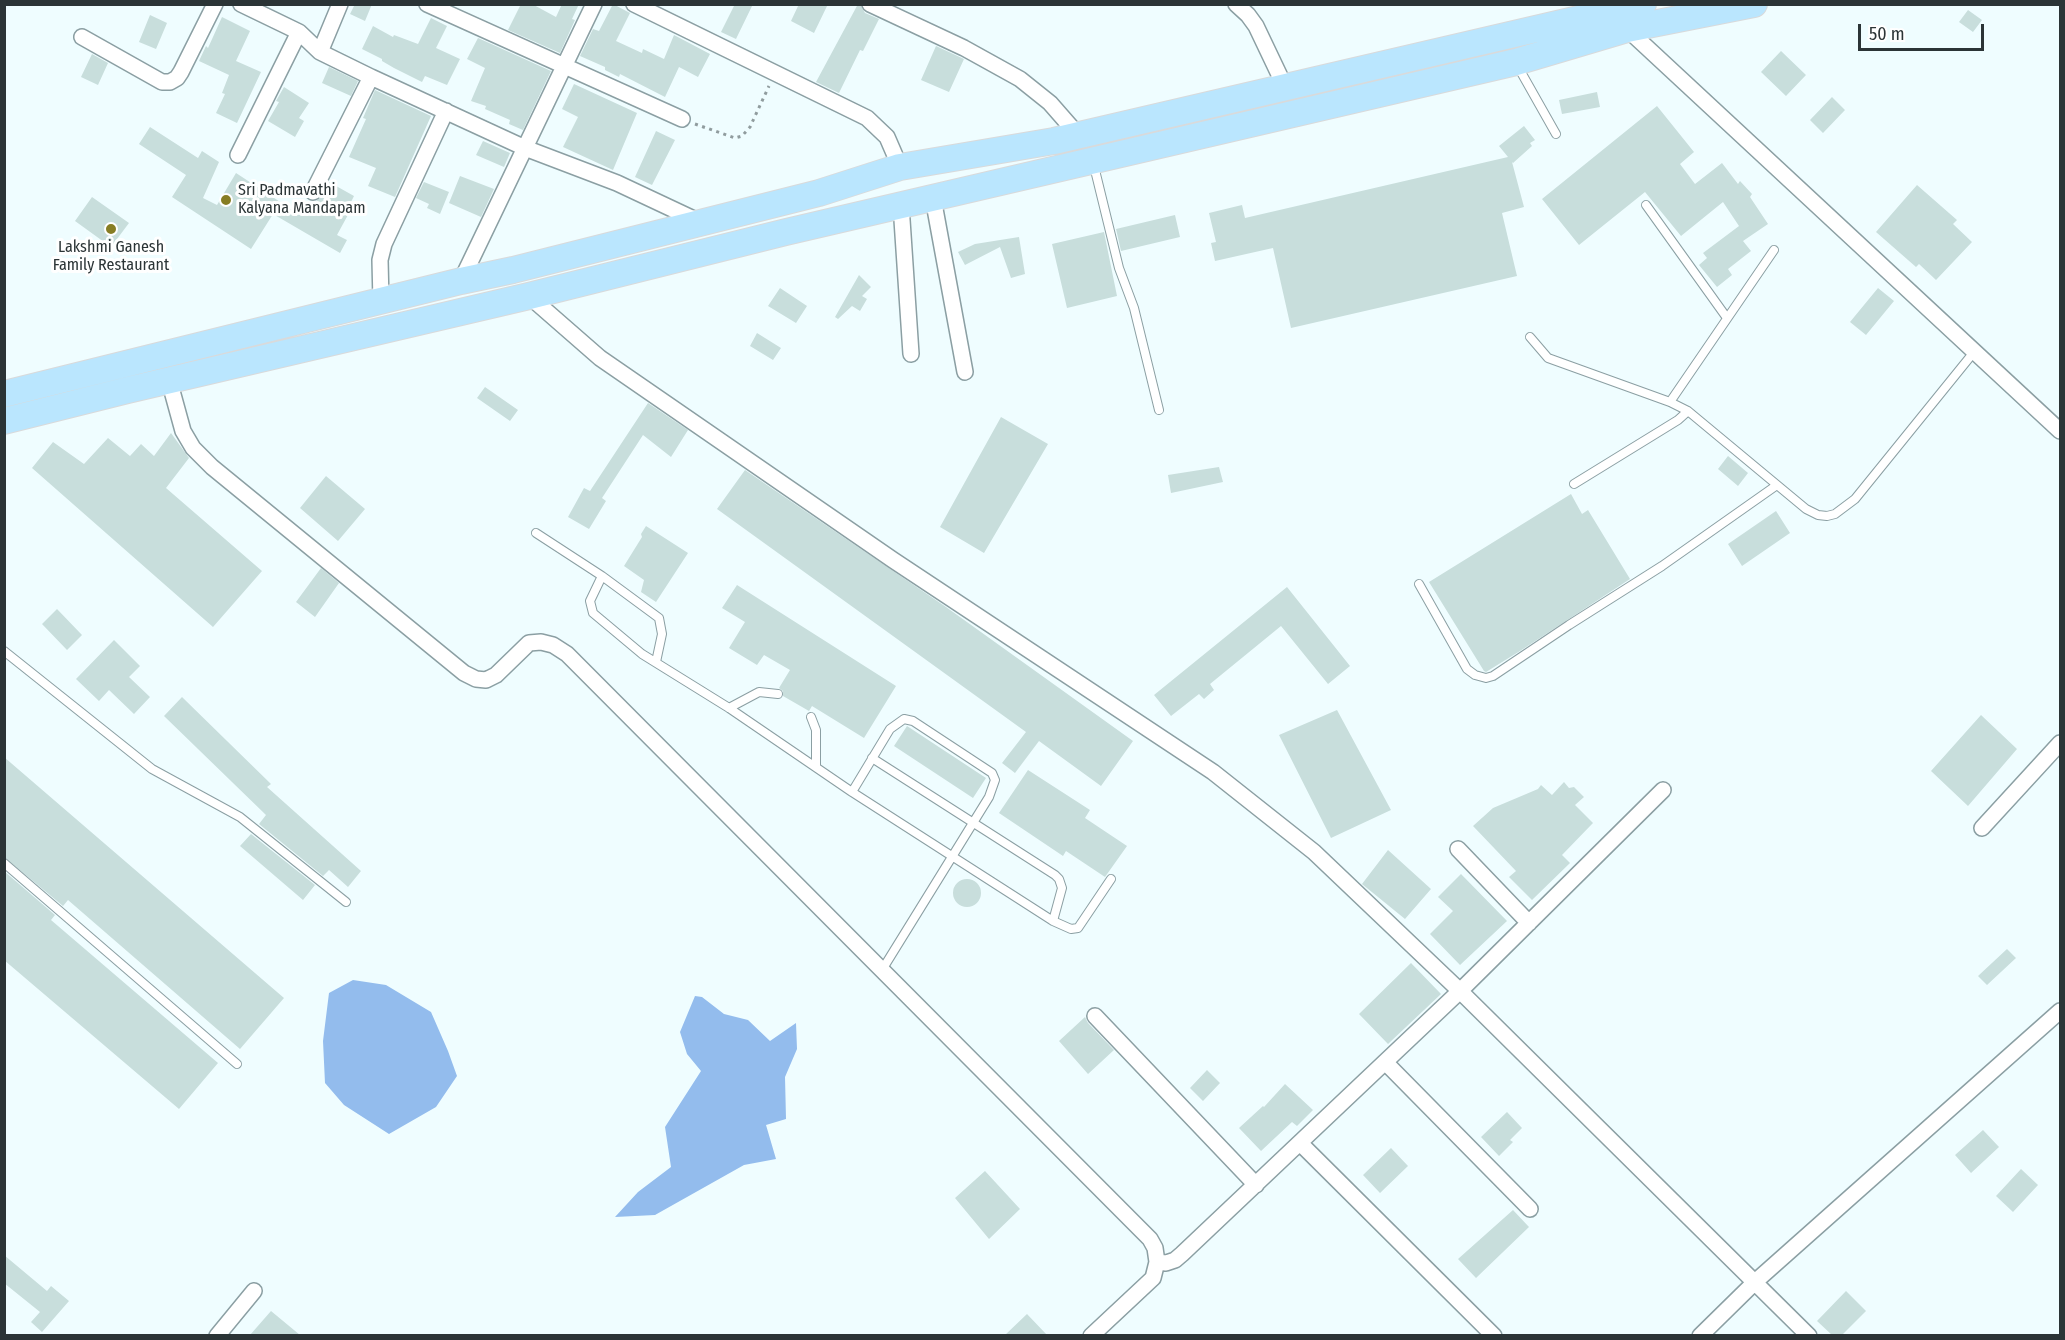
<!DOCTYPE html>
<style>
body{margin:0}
#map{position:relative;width:2065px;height:1340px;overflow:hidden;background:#effdff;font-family:"Fira Sans Condensed",sans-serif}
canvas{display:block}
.frame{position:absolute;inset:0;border:6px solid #2b3436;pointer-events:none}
.scale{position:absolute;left:1858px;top:24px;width:126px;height:27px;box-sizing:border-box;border:3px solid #2b3436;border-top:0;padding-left:8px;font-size:18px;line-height:21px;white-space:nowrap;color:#2b3436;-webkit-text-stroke:4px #fff;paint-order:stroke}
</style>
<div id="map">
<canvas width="2065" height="1340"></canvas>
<div class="frame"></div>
<div class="scale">50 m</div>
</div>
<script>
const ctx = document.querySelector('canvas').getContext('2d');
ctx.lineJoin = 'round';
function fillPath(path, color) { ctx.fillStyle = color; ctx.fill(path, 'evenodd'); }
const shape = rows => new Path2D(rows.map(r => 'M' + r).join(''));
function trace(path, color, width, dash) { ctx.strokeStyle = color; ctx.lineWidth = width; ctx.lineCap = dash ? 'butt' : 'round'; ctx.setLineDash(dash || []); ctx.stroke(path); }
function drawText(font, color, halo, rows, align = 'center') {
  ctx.font = font + ' "Fira Sans Condensed",sans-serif'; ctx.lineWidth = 6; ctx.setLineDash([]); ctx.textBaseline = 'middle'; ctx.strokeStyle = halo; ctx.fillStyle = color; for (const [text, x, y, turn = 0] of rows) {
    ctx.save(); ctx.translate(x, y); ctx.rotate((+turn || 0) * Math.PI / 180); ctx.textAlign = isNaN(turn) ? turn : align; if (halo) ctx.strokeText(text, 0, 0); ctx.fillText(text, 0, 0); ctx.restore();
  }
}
const water = shape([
 [353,980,386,985,431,1012,448,1051,457,1076,436,1107,389,1134,344,1105,325,1083,323,1041,329,993],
 [695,996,702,997,724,1014,748,1020,770,1041,796,1023,797,1049,785,1077,786,1119,766,1125,776,1159,744,1165,655,1215,615,1217,638,1192,671,1167,665,1127,701,1071,687,1054,680,1032]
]);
const building = shape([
 [355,4,372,4,365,21,350,14],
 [521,4,532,4,556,17,562,4,579,4,572,19,575,20,560,53,508,30],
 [613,4,630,13,616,41,642,53,643,49,664,59,674,35,710,54,698,77,679,67,665,97,620,74,619,77,605,70,605,67,580,56,593,29,599,31],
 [735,4,753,4,736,39,721,32],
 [799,4,828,4,814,33,791,21],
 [858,4,860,4,865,13,879,19,863,51,860,50,839,93,816,82],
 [1968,10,1982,20,1973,32,1959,22],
 [150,15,167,23,156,49,139,42],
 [222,17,250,31,236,61,261,72,237,123,216,113,225,94,222,93,229,75,199,61,206,46,208,48],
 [431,18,447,26,436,48,460,59,447,85,425,76,422,82,394,68,382,61,382,59,362,49,373,26,393,37,394,35,418,44],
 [478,38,551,71,523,130,509,124,510,120,485,109,486,106,471,101,485,68,467,59],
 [936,46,964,59,949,92,921,80],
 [1781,51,1806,75,1786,96,1761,72],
 [92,54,108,63,98,85,81,77],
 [329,67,358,81,351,96,322,83],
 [574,84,637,113,613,170,563,147,578,117,562,109],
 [284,87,309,103,299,118,304,121,295,137,268,121,279,102,276,101],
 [375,90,431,116,395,197,368,186,376,168,349,157,366,119,363,118],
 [1597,92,1600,107,1562,114,1559,100],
 [1832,97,1845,110,1823,133,1810,120],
 [1657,106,1694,152,1680,164,1695,184,1722,163,1738,184,1740,181,1752,194,1750,197,1768,224,1743,241,1751,251,1728,269,1732,275,1717,287,1699,265,1707,258,1703,253,1739,226,1723,202,1681,236,1645,192,1579,245,1542,199],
 [1524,126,1535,140,1530,143,1532,146,1513,163,1512,162,1524,207,1502,213,1517,276,1291,328,1273,248,1215,261,1211,243,1216,242,1209,213,1242,205,1245,218,1508,157,1499,146],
 [150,127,198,158,202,151,219,162,203,198,217,205,236,173,297,213,299,210,308,216,316,201,322,196,329,182,354,196,349,206,349,213,337,235,347,240,340,253,273,214,251,249,172,197,186,175,139,144],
 [656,131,675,140,652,185,635,177],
 [483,141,510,153,504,167,476,155],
 [460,176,494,189,481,217,449,203],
 [424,182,449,192,440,214,427,208,429,204,416,198],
 [1917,185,1957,220,1953,224,1972,242,1936,280,1919,264,1916,267,1876,232],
 [92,197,129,223,111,247,75,221],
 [1175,215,1180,237,1121,251,1116,229],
 [1104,232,1117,296,1067,308,1052,244],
 [1019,237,1025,274,1011,278,1000,247,965,265,958,252,975,244],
 [859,275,871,287,862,296,867,299,860,311,852,306,838,319,835,317],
 [780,288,807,306,796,323,768,306],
 [1878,288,1894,301,1866,335,1850,322],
 [757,333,781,348,773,360,750,346],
 [485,387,518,410,510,421,477,398],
 [648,403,688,430,671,457,643,435,602,498,606,501,589,529,568,517,584,488,590,491],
 [1001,417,1048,444,984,553,940,527],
 [171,433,189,458,166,488,262,571,213,627,32,468,53,442,84,464,108,438,130,456,141,444,154,456],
 [1728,456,1748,473,1738,486,1718,469],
 [1219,467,1223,482,1171,493,1168,475],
 [745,470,946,607,1133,741,1101,786,1039,741,1015,773,1002,763,1026,732,717,509],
 [326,476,365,509,338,541,300,508],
 [1571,494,1582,514,1588,510,1630,579,1520,651,1486,672,1484,671,1429,582],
 [1776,511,1790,533,1742,566,1728,544],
 [646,526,688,553,656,602,641,592,644,580,624,566,642,537,641,534],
 [321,568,339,583,315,617,296,602],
 [737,585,896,686,864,738,812,706,809,711,783,696,783,691,779,688,790,670,764,655,757,665,729,648,745,622,722,608],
 [1287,587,1350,666,1328,684,1281,626,1210,684,1214,690,1204,699,1199,694,1171,716,1154,695],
 [57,609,82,635,67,650,42,624],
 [114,640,140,666,129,677,150,697,134,714,109,690,99,701,76,679],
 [182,697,271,784,267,787,361,871,348,887,329,870,323,876,259,824,266,815,164,716],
 [1337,710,1391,810,1331,838,1279,735],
 [1981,715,2017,749,1968,806,1931,771],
 [907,726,986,778,973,798,894,746],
 [4,757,284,998,240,1049,68,900,63,906,4,857],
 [1028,770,1090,810,1085,818,1127,846,1105,877,1066,851,1063,856,999,813],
 [1564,782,1569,788,1574,787,1584,797,1575,805,1593,823,1562,855,1570,863,1532,900,1509,877,1516,871,1473,826,1493,808,1538,789,1541,785,1552,795],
 [251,834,315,885,303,900,240,846],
 [1388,850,1431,889,1405,919,1362,884],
 [4,871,55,915,51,920,218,1063,179,1109,4,960],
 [1461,874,1507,921,1460,965,1430,934,1453,911,1438,897],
 '953 893a14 14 0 1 1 28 0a14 14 0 1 1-28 0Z',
 [2007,949,2016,958,1987,985,1978,976],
 [1411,963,1441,994,1388,1044,1359,1014],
 [1085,1017,1088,1023,1114,1050,1088,1074,1059,1041],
 [1207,1070,1220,1083,1203,1101,1190,1088],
 [1285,1084,1313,1110,1297,1126,1292,1122,1261,1151,1239,1128,1263,1106,1264,1107],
 [1507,1112,1522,1128,1510,1140,1513,1142,1499,1156,1481,1137],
 [1983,1130,1999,1147,1971,1173,1955,1155],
 [1391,1148,1408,1166,1380,1193,1363,1175],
 [2021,1169,2038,1185,2013,1212,1996,1196],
 [985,1171,1020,1209,989,1239,955,1198],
 [1513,1210,1529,1227,1476,1278,1458,1259],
 [4,1255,47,1291,51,1286,69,1301,42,1332,31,1322,40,1312,4,1283],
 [1846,1291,1866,1311,1842,1335,1832,1335,1817,1321],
 [271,1311,300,1335,250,1335],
 [1027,1314,1047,1335,1005,1335]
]);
const path = shape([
 [695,124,735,138,742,136,750,127,769,86]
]);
const service = shape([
 [1517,65,1556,134],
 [1094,166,1119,268,1134,308,1159,410],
 [1646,205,1727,318],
 [1530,337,1548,358,1670,402,1688,411,1806,509,1818,515,1827,516,1835,514,1855,499,1974,352],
 [1670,402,1774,250],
 [1574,484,1678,420,1688,411],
 [536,533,602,576,659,618,662,634,656,662],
 [602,576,590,601,593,613,642,654,729,708,852,792,1053,921,1071,929,1078,928,1111,879],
 [1419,584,1467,669,1475,675,1486,678,1493,676,1569,625,1662,566,1777,485],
 [4,651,152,769,240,817,346,902],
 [729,708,759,692,778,694],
 [811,717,816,730,816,766],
 [872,758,1055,875,1059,879,1062,888,1053,921],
 [852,792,890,729,904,719,913,721,992,773,995,780,989,797,882,970],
 [4,863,237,1064]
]);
const minor = shape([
 [241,4,299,32,320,52,371,77,525,148,617,183,700,222],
 [427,4,682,119],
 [634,4,867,118,887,137,900,167],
 [870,4,964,48,1020,79,1050,103,1078,135],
 [1236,4,1248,15,1256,26,1286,89],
 [1627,29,2060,431],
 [82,37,162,82,170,82,177,78,181,72,215,4],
 [320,52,340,4],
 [238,155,299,32],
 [313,192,371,77],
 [933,198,965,372],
 [901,205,911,354],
 [461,281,594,4],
 [529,296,600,358,893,560,1213,772,1314,852,1460,991,1809,1336],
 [381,302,380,260,384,244,446,111],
 [169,380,183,431,193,448,212,467,464,673,476,679,486,680,496,675,529,643,541,642,553,645,567,654,1150,1239,1155,1248,1157,1262,1153,1278,1091,1336],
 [1982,828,2060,743],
 [1458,849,1529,923],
 [1095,1016,1256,1185],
 [1385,1062,1530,1209],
 [1300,1143,1494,1336],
 [1157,1262,1166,1263,1175,1260,1182,1254,1460,991,1663,790],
 [217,1336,254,1291],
 [1700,1336,1756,1281,2060,1011]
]);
const trunk = shape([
 [4,394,461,281,513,270,819,193,900,167,1054,141,1643,4],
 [4,421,128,390,529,296,786,232,1516,62,1627,29,1754,4]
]);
const markers = [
 [226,200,6,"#877d23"],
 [111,229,6,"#877d23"]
];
const poiNames = [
 ["Sri Padmavathi",238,191],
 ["Kalyana Mandapam",238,209],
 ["Lakshmi Ganesh",111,248,"center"],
 ["Family Restaurant",111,266,"center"]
];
fillPath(water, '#93bced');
fillPath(building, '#c8dedc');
trace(service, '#8b9fa3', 10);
trace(minor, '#8b9fa3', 18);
trace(trunk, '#d9dadb', 28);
trace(path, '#909c9e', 3, [3, 4.5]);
trace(service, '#fff', 8);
trace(minor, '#fff', 15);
trace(trunk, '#bae6fe', 26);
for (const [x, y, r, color] of markers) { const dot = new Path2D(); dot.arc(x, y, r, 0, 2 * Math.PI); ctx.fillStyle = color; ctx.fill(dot); trace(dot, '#fff', 2); }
drawText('16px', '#2b3436', '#fff', poiNames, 'left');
</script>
